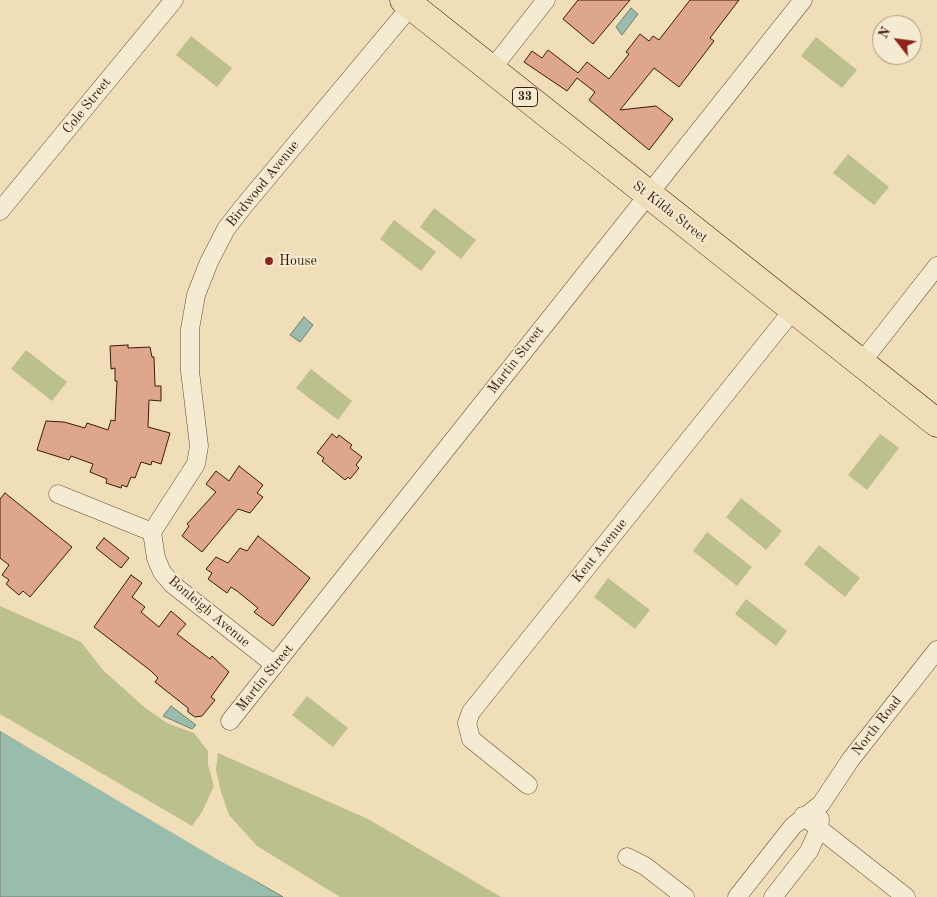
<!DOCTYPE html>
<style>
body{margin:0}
#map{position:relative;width:937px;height:897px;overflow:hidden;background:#f0deb9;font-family:"Old Standard TT",serif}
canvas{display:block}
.north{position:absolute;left:872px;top:15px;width:50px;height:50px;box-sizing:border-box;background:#f5ead2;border:1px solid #ab9782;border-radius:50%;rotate:300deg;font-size:14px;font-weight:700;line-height:20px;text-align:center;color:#3c1b0b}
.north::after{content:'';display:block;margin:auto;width:18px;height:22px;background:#8f2418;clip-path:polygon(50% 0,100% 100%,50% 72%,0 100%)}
</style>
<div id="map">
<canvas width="937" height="897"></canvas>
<div class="north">N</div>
</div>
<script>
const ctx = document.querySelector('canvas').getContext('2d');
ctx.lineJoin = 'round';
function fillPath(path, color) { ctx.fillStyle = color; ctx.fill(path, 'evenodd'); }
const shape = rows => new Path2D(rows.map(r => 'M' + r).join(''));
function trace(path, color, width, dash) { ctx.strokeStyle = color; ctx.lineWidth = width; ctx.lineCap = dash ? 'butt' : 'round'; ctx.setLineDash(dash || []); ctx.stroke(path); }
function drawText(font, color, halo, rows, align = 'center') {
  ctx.font = font + ' "Old Standard TT",serif'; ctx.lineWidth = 4; ctx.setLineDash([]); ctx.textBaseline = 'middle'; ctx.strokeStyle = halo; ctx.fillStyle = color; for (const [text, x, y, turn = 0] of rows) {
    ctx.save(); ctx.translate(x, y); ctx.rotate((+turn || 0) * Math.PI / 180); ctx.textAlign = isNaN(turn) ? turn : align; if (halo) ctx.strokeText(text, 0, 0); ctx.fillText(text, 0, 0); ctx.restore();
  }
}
const green = shape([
 [191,36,232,68,217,87,176,55],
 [816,37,857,70,842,88,801,56],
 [848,154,889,187,874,205,833,173],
 [434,208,476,240,461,259,420,227],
 [394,220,436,252,421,271,380,239],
 [26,350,67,382,52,401,11,369],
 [311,369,352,401,338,420,296,388],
 [880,434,899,448,867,490,848,475],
 [741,498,782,531,766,550,726,517],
 [707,532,752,567,737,586,693,551],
 [819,545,860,578,845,597,804,564],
 [608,578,650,610,635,629,594,597],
 [746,599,787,631,776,646,735,614],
 [0,606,81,642,103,670,144,707,167,723,194,733,208,751,208,765,214,786,202,812,192,826,0,714],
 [307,696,348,728,333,747,292,715],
 [218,753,368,819,501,897,340,897,257,846,229,815,221,792,216,770]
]);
const water = shape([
 [631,8,638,14,622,35,616,27,631,8],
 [304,317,313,325,300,342,290,335,304,317],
 [171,706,196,725,192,729,163,716,171,706],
 [0,731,86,780,283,897,0,897,0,731]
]);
const pier = shape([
 [0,728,87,777,285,897,215,858,0,731]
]);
const building = shape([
 [578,0,630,0,593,44,563,19,578,0],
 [690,0,739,0,710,38,714,41,679,87,654,68,620,110,656,106,673,119,649,150,589,100,595,92,577,78,567,91,524,62,532,51,542,58,548,50,578,73,587,62,609,79,629,54,626,52,640,34,649,41,653,36,659,40,690,0],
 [128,345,128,348,150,347,152,357,154,357,155,386,161,386,161,401,149,400,148,427,170,433,161,464,152,461,151,465,141,462,135,478,131,477,127,487,122,485,121,488,106,483,107,479,90,472,93,464,71,456,69,460,37,450,46,421,64,422,85,428,87,423,108,430,111,420,115,421,117,381,115,381,115,368,111,369,110,346,128,345],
 [332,434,337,438,339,435,352,445,350,448,362,457,356,465,359,468,350,479,348,477,345,480,322,461,324,458,317,453,332,434],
 [239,466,263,485,257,493,263,497,250,513,238,509,202,552,182,536,189,526,187,524,216,492,206,484,216,471,229,481,239,466],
 [5,493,72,547,30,597,23,591,19,595,6,584,9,580,2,575,9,565,0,558,0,499,5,493],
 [258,536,310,578,273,626,254,612,258,608,237,591,231,587,227,593,208,579,212,573,206,569,216,557,228,563,240,548,247,551,258,536],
 [104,538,129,558,121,568,96,548,104,538],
 [131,575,142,583,132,597,145,607,141,612,159,627,171,611,186,624,177,634,210,659,212,656,229,672,211,697,215,700,202,716,195,717,188,712,188,708,155,682,158,678,151,671,94,627,131,575]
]);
const street = shape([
 [491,70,546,0],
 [0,211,174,0],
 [861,363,937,266],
 [58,494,152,532,156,558,162,572,172,584,275,665],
 [152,532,196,464,199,446,190,371,190,329,196,295,209,262,226,229,243,207,411,6],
 [230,721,803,0],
 [528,785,471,739,467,723,471,712,793,310],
 [803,816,906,897],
 [627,857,645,866,685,897],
 [737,897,793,826,821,804,851,759,937,650],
 [773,897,809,851,819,829,820,819]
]);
const primary = shape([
 [404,0,937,423]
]);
const markers = [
 [269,261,5,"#8f2418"]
];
const shields = [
 [525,97,25]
];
const shieldNames = [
 ["33",525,97]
];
const streetNames = [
 ["Cole Street",87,106,-51],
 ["Birdwood Avenue",263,184,-51],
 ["St Kilda Street",670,212,38],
 ["Martin Street",516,360,-52],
 ["Kent Avenue",600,551,-51],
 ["Bonleigh Avenue",209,612,40],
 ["Martin Street",265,678,-51],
 ["North Road",877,726,-52]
];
const poiNames = [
 ["House",279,261]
];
fillPath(green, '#bcc08d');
fillPath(water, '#9abcac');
trace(water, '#747c6c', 1);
fillPath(pier, '#f0deb9');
fillPath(building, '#dea68a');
trace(building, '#3c1b0b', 1);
trace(street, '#694c36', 19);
trace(primary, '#3c1b0b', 29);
trace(street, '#f5ead2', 18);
trace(primary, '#f0deb9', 28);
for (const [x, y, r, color] of markers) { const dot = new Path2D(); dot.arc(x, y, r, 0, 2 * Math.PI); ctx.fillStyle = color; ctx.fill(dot); trace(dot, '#f5ead2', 2); }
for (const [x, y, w] of shields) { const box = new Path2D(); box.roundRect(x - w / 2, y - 9.5, w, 19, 4); ctx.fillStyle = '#f5ead2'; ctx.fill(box); trace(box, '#3c1b0b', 1); }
drawText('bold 12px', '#3c1b0b', null, shieldNames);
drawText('14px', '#3c1b0b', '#f5ead2', streetNames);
drawText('14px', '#3c1b0b', '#f5ead2', poiNames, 'left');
</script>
